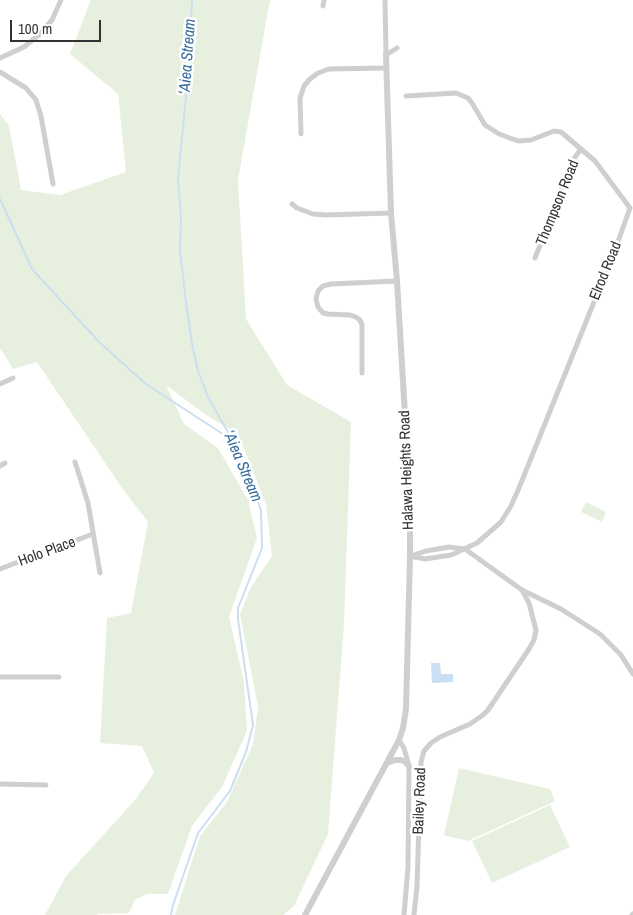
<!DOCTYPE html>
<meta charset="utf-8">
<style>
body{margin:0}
#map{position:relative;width:633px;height:915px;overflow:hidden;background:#fff;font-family:"Archivo Narrow",sans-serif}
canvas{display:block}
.scale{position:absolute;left:10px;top:20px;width:91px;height:22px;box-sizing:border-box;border:2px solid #323232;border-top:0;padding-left:6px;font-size:15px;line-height:18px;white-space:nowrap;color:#323232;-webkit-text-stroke:4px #fff;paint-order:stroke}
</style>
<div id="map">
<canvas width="633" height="915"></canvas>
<div class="scale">100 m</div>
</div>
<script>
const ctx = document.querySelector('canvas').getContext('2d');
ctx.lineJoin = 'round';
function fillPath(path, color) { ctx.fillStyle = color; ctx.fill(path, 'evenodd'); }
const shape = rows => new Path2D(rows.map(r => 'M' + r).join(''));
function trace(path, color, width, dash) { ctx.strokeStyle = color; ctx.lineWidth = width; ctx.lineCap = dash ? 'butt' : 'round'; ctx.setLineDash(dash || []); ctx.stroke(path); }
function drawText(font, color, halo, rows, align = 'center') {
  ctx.font = font + ' "Archivo Narrow",sans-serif'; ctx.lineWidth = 5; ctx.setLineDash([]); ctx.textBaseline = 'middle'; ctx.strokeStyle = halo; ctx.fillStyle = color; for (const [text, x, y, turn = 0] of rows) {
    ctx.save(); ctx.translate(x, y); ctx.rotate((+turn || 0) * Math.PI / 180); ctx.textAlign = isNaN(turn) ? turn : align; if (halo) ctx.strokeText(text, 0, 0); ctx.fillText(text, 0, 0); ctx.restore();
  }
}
const green = shape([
 [91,0,271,0,269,5,238,180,246,319,287,385,351,422,344,624,328,834,294,906,283,915,175,915,200,836,227,802,253,744,258,707,240,614,251,587,272,556,266,504,238,434,206,415,166,385,184,424,218,448,248,500,257,538,229,617,244,682,247,731,222,787,192,826,168,894,147,894,135,900,129,913,98,914,97,915,45,915,66,876,135,800,154,773,142,746,100,743,107,618,131,613,148,522,122,488,37,362,13,369,0,348,0,114,9,126,21,190,60,195,126,172,118,94,70,54],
 [586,502,606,512,602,522,581,512],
 [459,768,550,789,555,801,468,841,444,835],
 [550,805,570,847,492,883,472,841]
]);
const water = shape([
 [431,663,440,663,441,674,453,674,453,682,432,683]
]);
const stream = shape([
 [0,199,32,269,100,343,146,384,232,440],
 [171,915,173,905,198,833,230,791,246,752,253,725,238,619,238,608,262,548,261,510,247,471,233,441,208,397,198,371,192,344,186,302,180,251,181,217,178,179,187,86,192,0]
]);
const minor = shape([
 [385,0,386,55],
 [323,6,324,0],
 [386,55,397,48],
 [0,58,24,47,40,34,52,20,61,0],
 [0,72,26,88,36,100,41,116,53,184],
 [406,96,456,93,468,98,472,103,485,125,499,134,518,141,531,140,554,131,561,132,595,161,630,208,615,250,519,488,511,506,501,522,477,543,451,555,425,559,410,556],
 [301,134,300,98,304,86,310,79,318,73,329,69,387,68],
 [292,204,297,208,313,214,325,215,391,213],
 [535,258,573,160,581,149],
 [362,373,362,325,360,320,356,317,350,315,328,314,323,313,318,307,316,299,318,291,323,286,331,284,397,281],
 [0,384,13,378],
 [75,462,88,503,100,573],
 [0,466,5,463],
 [411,556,426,551,449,547,465,549,522,590,561,609,600,634,621,655,633,674],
 [0,569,93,534],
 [0,677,59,677],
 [399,740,404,748,409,766,408,867,404,915],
 [0,784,46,785],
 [414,915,417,886,421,762,424,751,431,743,440,737,470,724,483,715,488,710,529,649,534,640,536,630,529,603,522,590],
 [632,915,633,914]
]);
const tertiary = shape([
 [387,763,395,760,401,760,404,761,409,766],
 [305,915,399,740,403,728,406,709,410,556,410,499,397,281,391,213,386,55]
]);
const streetNames = [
 ["Thompson Road",558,203,-68],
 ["Elrod Road",606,271,-68],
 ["Halawa Heights Road",407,470,-92],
 ["Holo Place",47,552,-20],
 ["Bailey Road",420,801,-88]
];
const waterNames = [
 ["ʻAiea Stream",188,57,-86],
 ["ʻAiea Stream",242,466,67]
];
fillPath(green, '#e7f0df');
fillPath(water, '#cadff1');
trace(stream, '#cadff1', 2);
trace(minor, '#cfcfcf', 5);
trace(tertiary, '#cfcfcf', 6);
drawText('15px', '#323232', '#fff', streetNames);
drawText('italic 16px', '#366e9e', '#fff', waterNames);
</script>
